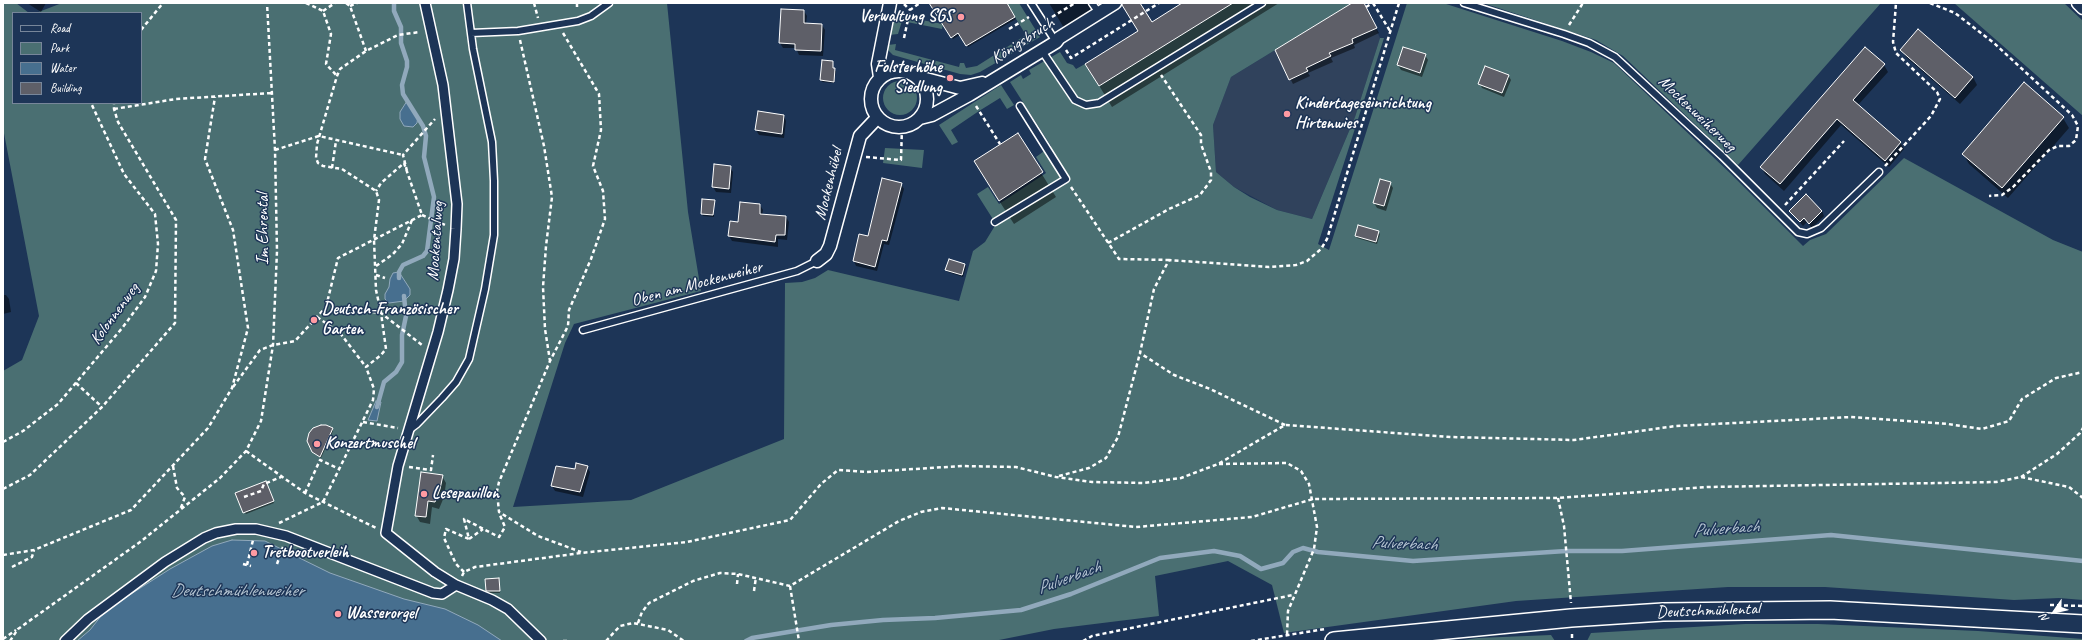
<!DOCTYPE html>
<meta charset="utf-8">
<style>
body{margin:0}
#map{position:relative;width:2086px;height:644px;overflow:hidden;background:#1d3557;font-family:Caveat,sans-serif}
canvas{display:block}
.frame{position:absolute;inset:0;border:4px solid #fff;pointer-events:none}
.legend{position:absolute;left:12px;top:12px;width:130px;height:92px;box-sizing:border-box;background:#1d3557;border:1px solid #77869a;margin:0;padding:5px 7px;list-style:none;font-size:12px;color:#fff}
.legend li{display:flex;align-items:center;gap:8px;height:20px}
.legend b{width:20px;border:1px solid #77869a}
.north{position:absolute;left:2034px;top:592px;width:40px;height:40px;-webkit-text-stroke:3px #1d3557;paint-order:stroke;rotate:236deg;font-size:11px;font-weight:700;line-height:16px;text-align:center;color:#fff}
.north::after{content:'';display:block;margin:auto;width:14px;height:18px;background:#fff;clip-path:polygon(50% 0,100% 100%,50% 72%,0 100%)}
</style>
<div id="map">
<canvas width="2086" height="644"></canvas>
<div class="frame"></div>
<ul class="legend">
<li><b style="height:5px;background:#1d3557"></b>Road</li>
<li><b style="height:11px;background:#4a6f72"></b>Park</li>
<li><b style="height:11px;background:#476f8f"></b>Water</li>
<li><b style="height:11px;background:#5e5f68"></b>Building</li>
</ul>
<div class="north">N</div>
</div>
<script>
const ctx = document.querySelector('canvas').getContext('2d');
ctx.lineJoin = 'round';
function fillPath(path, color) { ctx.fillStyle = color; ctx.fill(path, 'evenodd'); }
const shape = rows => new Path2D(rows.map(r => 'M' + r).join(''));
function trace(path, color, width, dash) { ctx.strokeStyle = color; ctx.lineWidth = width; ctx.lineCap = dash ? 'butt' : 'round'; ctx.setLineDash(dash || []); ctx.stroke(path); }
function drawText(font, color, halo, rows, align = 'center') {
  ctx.font = font + ' Caveat,sans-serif'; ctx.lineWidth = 3; ctx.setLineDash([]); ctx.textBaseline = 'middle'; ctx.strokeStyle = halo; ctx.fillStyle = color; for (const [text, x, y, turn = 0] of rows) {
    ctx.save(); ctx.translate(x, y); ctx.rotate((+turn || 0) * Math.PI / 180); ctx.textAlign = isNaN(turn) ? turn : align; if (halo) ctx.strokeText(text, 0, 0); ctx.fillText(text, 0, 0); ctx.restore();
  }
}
const built = shape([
 [1352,3,1364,3,1380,38,1355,117,1312,219,1277,210,1234,187,1216,172,1213,125,1231,77]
]);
const green = shape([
 [3,3,16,3,29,13,13,13,13,103,141,103,141,13,36,13,62,3,667,3,688,212,701,291,574,324,565,343,513,507,631,500,784,439,785,283,802,282,815,278,828,270,959,301,973,251,985,242,996,224,977,194,988,187,999,204,1046,173,1036,157,1051,146,1010,82,1021,75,1023,79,1031,74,1029,70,1060,52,1067,63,1073,65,1076,69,1085,64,1099,86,1233,3,1352,3,1231,77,1213,125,1216,172,1234,187,1250,197,1277,210,1312,219,1355,117,1380,38,1384,38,1318,244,1329,250,1407,3,1443,3,1562,41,1591,52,1614,63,1730,173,1803,246,1810,240,1826,234,1904,158,2053,240,2083,252,2083,600,2059,598,2014,600,1825,587,1728,587,1516,601,1284,633,1272,585,1228,561,1155,576,1159,616,1054,629,994,641,3,641,3,371,22,360,39,316,3,128],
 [1005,3,1019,3,1040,37,980,72,971,75,960,74,893,55,887,49,888,45,896,44,895,50,959,67,960,63,964,63,966,68,977,66,1026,35,1008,6],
 [1483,3,1881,3,1738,165,1623,56,1596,40],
 [1954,3,2064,3,2083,21,2083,116],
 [900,16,943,24,942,29,902,21,898,34,889,35,891,24],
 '883 98a17 17 0 1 1 34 0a17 17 0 1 1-34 0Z',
 [1001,85,1014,105,1007,109,1000,98,979,111,951,130,958,142,952,145,939,125],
 [885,148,924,150,922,168,883,163],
 [1745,624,1818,624,1978,631,2083,639,2083,641,1587,641,1591,633],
 [1551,635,1555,641,1456,641,1478,638]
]);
const water = shape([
 [407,101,418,116,417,123,413,127,404,126,400,119,400,112,407,101],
 [399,272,410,289,410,295,404,301,389,303,385,299,385,294,389,287,390,279,393,273,399,272],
 [376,401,381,402,377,421,368,420,376,401],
 [232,540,265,541,330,573,404,599,445,609,478,625,502,641,77,641,90,630,101,616,117,603,170,569,212,546,232,540]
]);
const shadow = shape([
 [27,3,46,3,41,12],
 [931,3,1005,3,1016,19,968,47,960,35,953,39],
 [1049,3,1104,3,1064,28],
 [1130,3,1139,3,1151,23,1184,3,1279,3,1112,107,1086,64,1138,31],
 [1354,3,1363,3,1379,33,1354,45,1355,48,1331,58,1333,62,1308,73,1310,76,1293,84,1276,51],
 [804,11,807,16,806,24,822,25,825,30,823,56,799,55,796,48,783,48,780,43],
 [1918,30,1973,77,1977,85,1960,104,1906,57,1901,50],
 [1425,55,1428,60,1422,77,1401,70,1398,65],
 [833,62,833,69,836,71,834,83,822,82,821,80],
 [1884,65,1888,72,1858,105,1900,142,1904,149,1889,167,1841,125,1784,191,1765,174,1761,167],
 [1508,75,1511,80,1504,97,1482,88,1480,84],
 [784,116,786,121,784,138,759,135,756,130],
 [2063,118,2069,128,2008,198,1969,164,1963,154],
 [1017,134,1056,197,1014,224,989,185],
 [730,167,733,172,731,193,716,192,713,187],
 [1390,183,1393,188,1386,211,1377,208,1374,203],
 [901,184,904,189,889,245,884,244,877,271,856,266,854,261],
 [714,201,714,217,703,216,702,214],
 [760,205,763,210,762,216,786,217,789,222,787,240,778,239,778,247,732,241,729,236,739,223],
 [1790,211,1822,211,1824,216,1812,228,1807,222,1803,226],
 [1378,232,1380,234,1377,244,1357,238,1356,236],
 [949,260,965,265,966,267,963,277,948,272,946,270],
 [3,291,4,295,6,295,9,299,11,312,3,314],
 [332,429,333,431,321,458,313,452],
 [587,467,590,472,583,497,555,491,552,486,575,471],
 [442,476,446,483,444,497,439,509,432,507,430,524,420,522,416,515],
 [267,484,274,503,246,514,244,512],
 [498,579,500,593,488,593,487,591]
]);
const stream = shape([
 [394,3,394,11,401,27,401,43,407,61,407,67,402,85,403,94,423,126,426,136,424,157,434,197,427,251,423,256,403,265,399,272,399,278],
 [377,407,384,382,396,372,402,362,402,335,406,316,404,296],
 [746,641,752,638,831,625,883,620,935,618,1021,610,1071,594,1160,558,1214,551,1240,556,1261,569,1283,563,1293,552,1303,548,1318,552,1413,561,1566,551,1622,551,1831,535,2083,561]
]);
const building = shape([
 [929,3,1007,3,1015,17,966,46,958,33,951,38,929,3],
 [1122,3,1140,3,1152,22,1182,3,1233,3,1099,86,1085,64,1138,31,1122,5,1122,3],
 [1352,3,1364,3,1377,28,1352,39,1353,43,1329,53,1331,56,1306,68,1308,71,1289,80,1275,50,1352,3],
 [781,9,804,10,804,23,822,24,821,51,795,50,795,44,779,43,781,9],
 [1918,29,1973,77,1955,98,1900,50,1918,29],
 [1403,47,1426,54,1420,73,1397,65,1403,47],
 [1865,47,1885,64,1853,100,1901,142,1885,161,1837,119,1780,184,1760,167,1865,47],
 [822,60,833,61,833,68,835,68,834,82,820,80,822,60],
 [1485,66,1509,75,1502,93,1478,84,1485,66],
 [2024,82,2064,117,2002,188,1962,154,2024,82],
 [758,111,784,115,782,134,755,130,758,111],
 [1018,133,1043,172,999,201,974,161,1018,133],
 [714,164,731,166,729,189,712,187,714,164],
 [882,178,902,183,887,241,882,240,875,267,853,261,859,234,868,236,882,178],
 [1380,179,1391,182,1384,206,1373,203,1380,179],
 [1806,194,1822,211,1809,224,1804,218,1800,222,1789,211,1806,194],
 [702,199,715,200,713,215,701,214,702,199],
 [740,202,760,204,760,214,786,216,785,235,776,235,775,242,728,236,730,221,738,222,740,202],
 [1358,225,1379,231,1376,242,1355,236,1358,225],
 [949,259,965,264,962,275,945,270,949,259],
 [321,425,326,425,333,428,320,457,312,452,307,441,309,433,313,428,321,425],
 [576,463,588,466,580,492,551,486,556,466,575,469,576,463],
 [421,472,443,475,440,489,435,502,428,501,426,517,415,516,421,472],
 [266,481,274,501,243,513,235,493,266,481],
 [499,578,500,591,486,591,485,579,499,578]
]);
const path = shape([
 [306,3,323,11,331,34,326,64,337,76],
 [346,3,350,6,366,51],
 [534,3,538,18],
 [577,3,577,10],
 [1373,3,1390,31],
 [1930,3,1955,13,1994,43,2072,115,2078,126,2076,140,2069,146,2058,146,2049,150,2013,187,2002,195,1989,196],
 [904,4,910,10],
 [350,6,357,3],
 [1366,7,1373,3],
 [323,11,335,3],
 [1052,17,1075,3],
 [1569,25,1583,3],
 [1009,29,1029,17],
 [141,30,163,3],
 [563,33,599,94,601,130,593,166,603,191,605,219,591,259,569,310,568,326,550,361,499,482,497,491,499,512,538,536,581,552],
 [904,38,910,10,920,3],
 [520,40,544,146,552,197,546,246,543,287,545,329,550,361],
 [1066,50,1071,58,1159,3],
 [976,106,1000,144],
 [114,109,176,99,272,93],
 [275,150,319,136,403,155],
 [866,157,901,160,902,127],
 [1885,166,1931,116,1940,99,1937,92,1896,53,1893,42,1896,3],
 [332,168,336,141],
 [407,171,403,155,435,119],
 [1071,187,1119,259,1169,260],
 [1785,205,1844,141],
 [422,215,445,225],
 [1108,243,1169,209,1200,195,1211,180,1211,172,1201,144,1201,135,1161,75],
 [376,266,393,254,402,244,412,220],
 [376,275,385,278],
 [326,307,338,258,422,215,404,163,381,183,376,191],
 [317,317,340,333,366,367],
 [76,383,102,407],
 [233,387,260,350,273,345,295,341,326,307,381,313,422,345],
 [363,422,398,428],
 [1285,425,1210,389,1174,375,1140,353,1154,289,1169,260,1269,267,1296,265,1307,261,1321,249,1327,239,1399,3],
 [3,442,23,431,58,404,123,327,145,297,156,271,158,244,155,214,124,174,91,103],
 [246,451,305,493,376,528],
 [1219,464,1287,463,1301,471,1309,484,1317,527,1314,549,1288,611,1287,635],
 [173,466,177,488,185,497,180,510],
 [409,467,431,470,433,455],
 [1059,476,1089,468,1106,458,1118,437,1140,353],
 [2021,477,2057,454,2080,433,2083,428],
 [3,489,30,475,102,407,175,323,176,220,118,122,114,109,114,103],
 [305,493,320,460,339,469],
 [244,497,261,491,264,484,281,477],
 [1558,498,1564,526,1571,603],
 [279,523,323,502,373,400,374,389,366,367,381,355,386,349,381,313,376,290,374,240,379,200,376,191,342,169,323,166,318,163,316,158,317,144,337,76,340,69,366,51,398,35,420,32],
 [469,539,483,529],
 [3,555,34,550,131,510,208,428,232,388,248,328,233,230,205,159,215,97],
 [243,564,251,566],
 [277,564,283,547],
 [247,565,253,540],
 [12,567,32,557,34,550],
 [464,572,456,564,444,538,446,529,469,539,464,519,499,537,505,527,499,513],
 [462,576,464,572,475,567,581,553,687,542,790,520,821,484,838,470,866,472,962,466,1016,467,1056,477,1092,482,1144,483,1181,478,1218,464,1285,425,1451,437,1574,440,1676,426,1851,417,1948,424,1982,429,2009,421,2022,399,2056,378,2083,372],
 [737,584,738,574],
 [790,586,799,641],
 [754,591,756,577],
 [2050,605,2083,606],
 [638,623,642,612,649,603,693,581,720,573,738,574,790,586,899,521,921,512,942,508,1136,527,1252,517,1313,499,1558,498,1707,487,1996,482,2021,477,2069,487,2083,498],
 [1572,634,1572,641],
 [3,639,16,630],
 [10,641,18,629,140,542,220,478,246,451,261,421,273,345,277,251,275,150,267,3],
 [563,641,569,641],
 [606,641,620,626,633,623,668,630,684,641],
 [1083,641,1092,636,1293,595],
 [1251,641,1325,629]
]);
const service = shape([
 [1031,3,1056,42],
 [1092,3,1099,13],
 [1464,3,1564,34,1589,43,1615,57,1722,156,1798,232,1807,234,1821,228,1879,172],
 [471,33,518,31,578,21,591,16,609,3],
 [1042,51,1075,100,1086,105,1099,103,1262,3],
 [995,222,1066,179,1020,106],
 [583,330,797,271,817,261],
 [409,430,417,424,442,398,456,382,469,359,485,289,494,235,494,181,492,142,473,49,467,3]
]);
const pedestrian = shape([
 [425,3,443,85,457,204,456,229,454,259,448,290,438,332,398,466,386,533,435,572,456,585,492,600,508,609,541,641],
 [65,641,88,619,165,562,204,538,216,533,236,529,256,529,286,536,433,593,442,594,456,585]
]);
const minor = shape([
 [2078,3,2083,8],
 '871 99a28 28 0 1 1 56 0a28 28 0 1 1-56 0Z',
 [880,77,878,64,890,3],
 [918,77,960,88,982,83],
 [920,118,932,115,969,95,1056,42,1059,38,1115,3],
 [817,261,826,254,830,246,860,136,877,118]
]);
const secondary = shape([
 [1334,641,1571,618,1663,612,1830,610,2083,624]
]);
const markers = [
 [961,17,4,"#ff9aa2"],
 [950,78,4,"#ff9aa2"],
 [1287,114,4,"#ff9aa2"],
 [314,320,4,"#ff9aa2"],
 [317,444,4,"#ff9aa2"],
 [424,494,4,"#ff9aa2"],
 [254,553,4,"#ff9aa2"],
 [338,614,4,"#ff9aa2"]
];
const poiNames = [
 ["Verwaltung SGS",953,17,"right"],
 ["Folsterhöhe",942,68,"right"],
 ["Siedlung",942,88,"right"],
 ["Kindertageseinrichtung",1295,104],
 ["Hirtenwies",1295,124],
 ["Deutsch-Französischer",322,310],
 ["Garten",322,330],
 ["Konzertmuschel",325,444],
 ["Lesepavillon",432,494],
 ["Tretbootverleih",262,553],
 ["Wasserorgel",346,614]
];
const streetNames = [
 ["Königsbruch",1023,41,-33],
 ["Mockenweiherweg",1697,114,44],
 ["Mockenhübel",829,184,-76],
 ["Im Ehrental",264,229,-90],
 ["Mockentalweg",436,241,-86],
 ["Oben am Mockenweiher",697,284,-15],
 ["Kolonnenweg",115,314,-54],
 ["Deutschmühlental",1708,611,-2]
];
const waterNames = [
 ["Pulverbach",1726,529,-4],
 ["Pulverbach",1404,544,2],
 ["Pulverbach",1069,578,-20],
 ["Deutschmühlenweiher",237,591]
];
fillPath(built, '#30425c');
fillPath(green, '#4a6f72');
fillPath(water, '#476f8f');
trace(water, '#91a9bc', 1);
fillPath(shadow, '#0007');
trace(stream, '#91a9bc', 4.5);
fillPath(building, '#5e5f68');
trace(building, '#fff', 1);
trace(service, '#fff', 9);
trace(pedestrian, '#fff', 12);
trace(minor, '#fff', 15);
trace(secondary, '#fff', 20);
trace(path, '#fff', 2.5, [4, 3]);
trace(service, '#1d3557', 6);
trace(pedestrian, '#1d3557', 9);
trace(minor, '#1d3557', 12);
trace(secondary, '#1d3557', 17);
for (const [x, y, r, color] of markers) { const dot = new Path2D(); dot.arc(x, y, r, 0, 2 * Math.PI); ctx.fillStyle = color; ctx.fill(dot); trace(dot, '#1d3557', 1.5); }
drawText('bold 17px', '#fff', '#1d3557', poiNames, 'left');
drawText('17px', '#fff', '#1d3557', streetNames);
drawText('italic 18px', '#b5c5d2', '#1d3557', waterNames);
</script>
